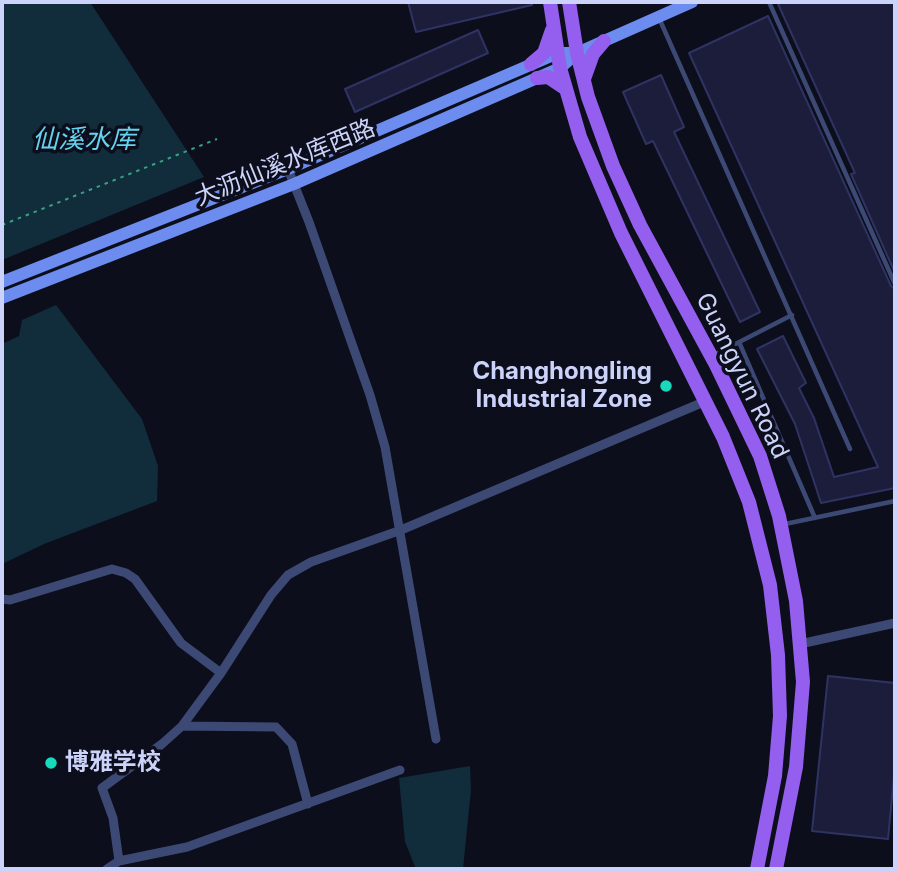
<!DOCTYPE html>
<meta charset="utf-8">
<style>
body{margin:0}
#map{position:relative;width:897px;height:871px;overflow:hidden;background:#0d0e1b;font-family:Inter,sans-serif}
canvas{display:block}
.frame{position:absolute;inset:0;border:4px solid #ccd3fa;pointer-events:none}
</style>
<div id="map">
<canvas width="897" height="871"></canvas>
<div class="frame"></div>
</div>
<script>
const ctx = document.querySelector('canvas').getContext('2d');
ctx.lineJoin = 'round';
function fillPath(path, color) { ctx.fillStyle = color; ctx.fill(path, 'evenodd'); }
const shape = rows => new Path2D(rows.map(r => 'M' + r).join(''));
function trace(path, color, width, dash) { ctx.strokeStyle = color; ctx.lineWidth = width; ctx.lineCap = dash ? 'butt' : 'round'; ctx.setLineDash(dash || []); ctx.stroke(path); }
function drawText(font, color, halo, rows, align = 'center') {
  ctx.font = font + ' Inter,"Noto Sans SC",sans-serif'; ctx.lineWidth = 7; ctx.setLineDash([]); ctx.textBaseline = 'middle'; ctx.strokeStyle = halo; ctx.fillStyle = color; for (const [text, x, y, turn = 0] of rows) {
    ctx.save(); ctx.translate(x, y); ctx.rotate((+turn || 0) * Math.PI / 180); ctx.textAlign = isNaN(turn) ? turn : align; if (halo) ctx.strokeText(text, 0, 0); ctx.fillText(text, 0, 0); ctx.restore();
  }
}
const water = shape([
 [2,2,90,2,204,177,2,260],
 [56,305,142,419,158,466,157,501,44,544,2,564,2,344,19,336,22,320],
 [470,766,471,790,463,869,416,869,405,842,399,778]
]);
const building = shape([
 [408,2,531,2,532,5,416,32,408,2],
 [784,2,895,2,895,273,851,174,855,173,778,4,784,2],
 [768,16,891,286,895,289,895,488,821,503,795,424,757,349,783,336,806,383,799,388,814,418,834,477,878,467,689,53,768,16],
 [478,30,488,53,355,112,345,89,478,30],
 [661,75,684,127,674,132,760,312,740,322,653,141,646,144,623,92,661,75],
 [828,676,895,683,895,765,888,839,812,831,828,676]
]);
const path = shape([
 [2,225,217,139]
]);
const lane = shape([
 [769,2,895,284],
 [659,18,850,449],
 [739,342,815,518],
 [712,356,792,315],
 [785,524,895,501]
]);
const street = shape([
 [288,169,309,222,370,395,385,447,436,739],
 [2,599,10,600,112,569,126,573,135,579,181,643,221,673],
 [800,644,895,623],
 [182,726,276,727,292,744,308,804],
 [119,861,113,818,102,788,162,744,182,726,221,673,271,595,288,575,311,562,401,530,706,401],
 [107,869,119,861,187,847,400,770]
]);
const secondary = shape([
 [2,282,288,169,558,53,577,53,692,2],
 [2,298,294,184,560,68,577,53]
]);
const primary = shape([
 [550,2,560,68,580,137,621,233,723,437,749,502,770,585,778,655,780,716,775,776,757,869],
 [569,2,577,53,588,97,613,166,640,225,716,365,760,456,779,516,796,601,803,682,796,767,776,869],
 [531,64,544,53,552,30],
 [537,78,548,77,566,89],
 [584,79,593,54,604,41]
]);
const markers = [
 [666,386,7,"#17dabc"],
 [51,763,7,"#17dabc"]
];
const streetNames = [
 ["大沥仙溪水库西路",285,163,-22],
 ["Guangyun Road",742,376,64]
];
const poiNames = [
 ["Changhongling",652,372],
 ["Industrial Zone",652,400],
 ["博雅学校",65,763,"left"]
];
const waterNames = [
 ["仙溪水库",84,140]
];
fillPath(water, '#112c3b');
fillPath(building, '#1b1d3a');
trace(building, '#2f3363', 2);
trace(path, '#39a180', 2, [3.5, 5]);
trace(lane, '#3d4975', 4.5);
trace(street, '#3d4975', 9);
trace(secondary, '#6d8cef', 12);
trace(primary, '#945fee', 14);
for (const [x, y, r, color] of markers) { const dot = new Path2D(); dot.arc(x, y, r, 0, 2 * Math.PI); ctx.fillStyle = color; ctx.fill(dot); trace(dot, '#0d0e1b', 2.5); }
drawText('24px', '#ccd3fa', '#0d0e1b', streetNames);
drawText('bold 24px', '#ccd3fa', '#0d0e1b', poiNames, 'right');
drawText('italic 26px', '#65d2ef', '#0d0e1b', waterNames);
</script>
